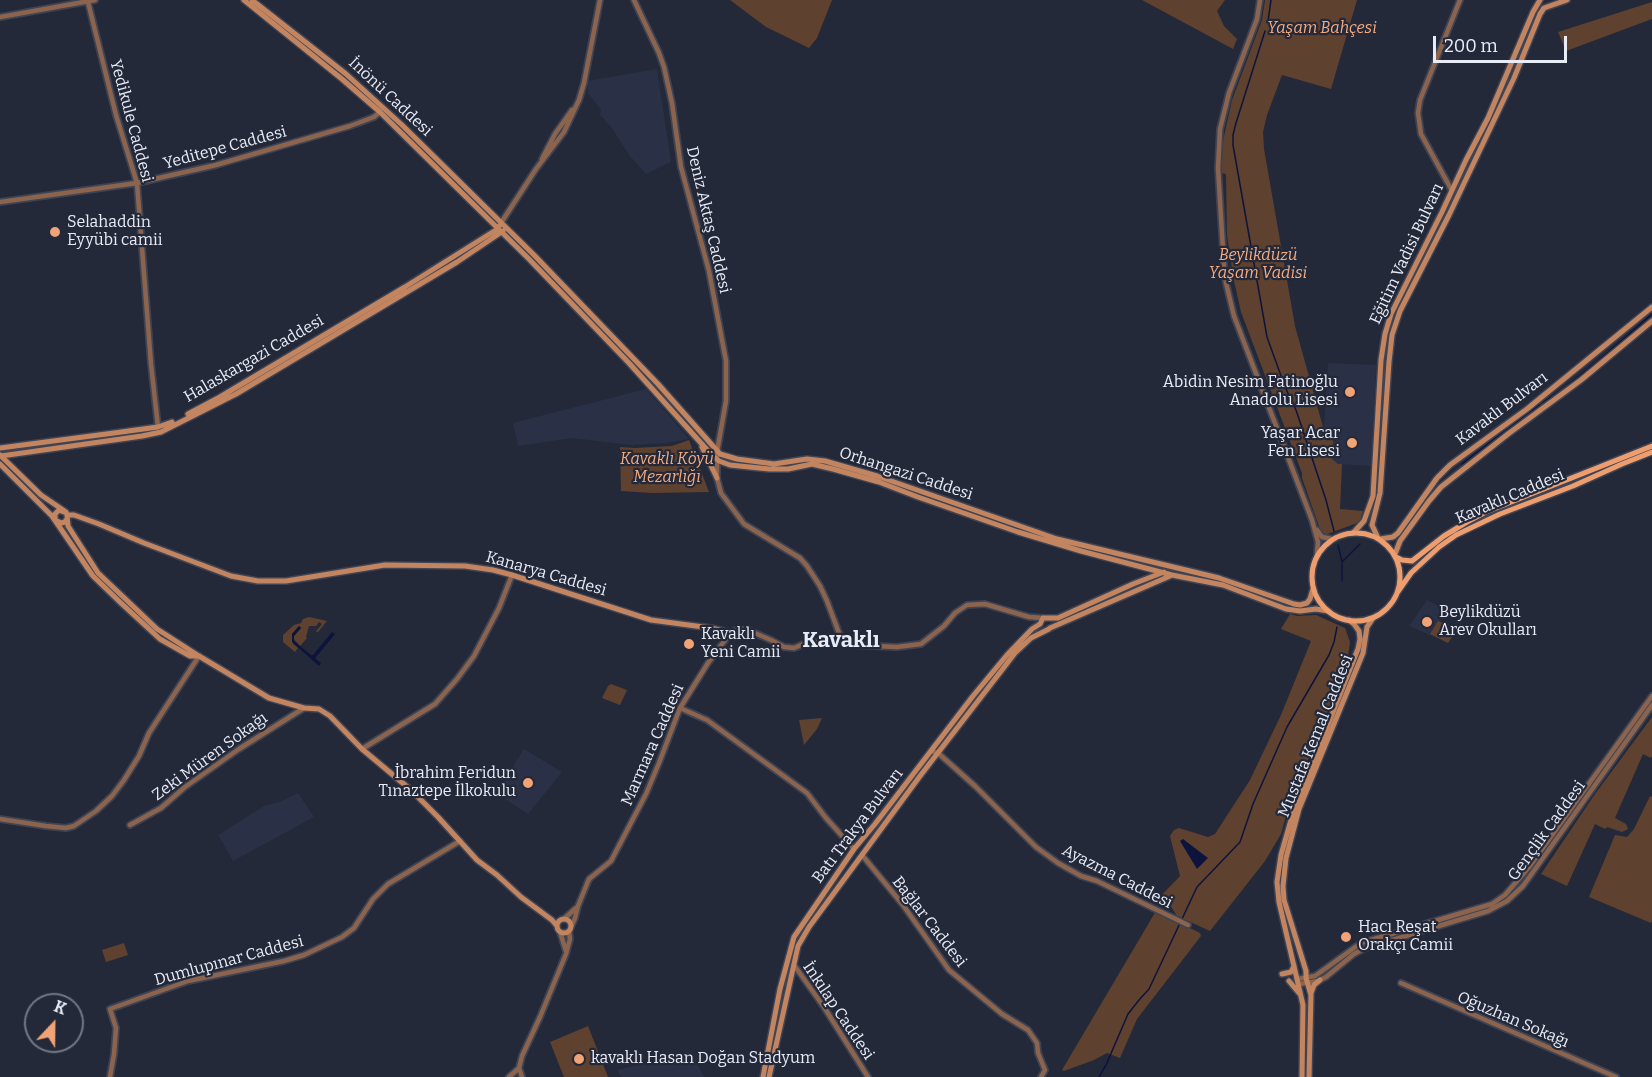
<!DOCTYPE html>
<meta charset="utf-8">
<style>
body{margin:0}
#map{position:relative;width:1652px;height:1077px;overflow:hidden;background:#242939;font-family:Bitter,serif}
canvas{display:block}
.north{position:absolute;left:24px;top:993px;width:60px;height:60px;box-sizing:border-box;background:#242939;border:2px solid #727785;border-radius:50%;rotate:22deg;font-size:16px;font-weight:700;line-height:24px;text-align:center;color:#e8ecf7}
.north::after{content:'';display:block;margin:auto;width:21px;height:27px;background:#efa377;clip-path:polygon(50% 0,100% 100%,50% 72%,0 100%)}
.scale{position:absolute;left:1433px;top:36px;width:134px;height:27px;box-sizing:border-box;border:3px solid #e8ecf7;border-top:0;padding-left:8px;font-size:18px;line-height:21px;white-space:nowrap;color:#e8ecf7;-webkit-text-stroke:4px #242939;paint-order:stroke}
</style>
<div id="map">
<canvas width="1652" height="1077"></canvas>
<div class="north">K</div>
<div class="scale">200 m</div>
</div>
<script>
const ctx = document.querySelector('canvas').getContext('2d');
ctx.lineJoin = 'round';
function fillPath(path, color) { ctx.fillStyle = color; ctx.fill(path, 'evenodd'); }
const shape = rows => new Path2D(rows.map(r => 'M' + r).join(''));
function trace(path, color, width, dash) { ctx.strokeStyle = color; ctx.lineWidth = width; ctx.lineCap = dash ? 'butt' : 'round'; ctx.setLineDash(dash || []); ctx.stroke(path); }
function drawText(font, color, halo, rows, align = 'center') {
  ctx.font = font + ' Bitter,serif'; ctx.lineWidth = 4.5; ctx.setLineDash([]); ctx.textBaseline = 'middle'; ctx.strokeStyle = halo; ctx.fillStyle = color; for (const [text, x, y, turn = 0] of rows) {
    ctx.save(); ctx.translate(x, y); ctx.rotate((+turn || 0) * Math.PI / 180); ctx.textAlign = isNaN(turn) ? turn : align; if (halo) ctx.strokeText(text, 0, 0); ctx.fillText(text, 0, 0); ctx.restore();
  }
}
const built = shape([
 [657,69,671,162,646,174,629,155,612,128,600,115,601,110,588,93,587,81],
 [1328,363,1376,365,1371,466,1338,464,1332,459,1334,428,1324,427],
 [646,389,689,439,666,443,631,445,572,438,518,446,513,423],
 [1427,600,1446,610,1439,621,1458,628,1448,643,1409,626],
 [524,749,562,772,528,814,496,793],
 [298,793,314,817,233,861,218,835,266,805,280,802],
 [689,1052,693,1055,704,1077,621,1077,618,1070]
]);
const green = shape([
 [730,0,832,0,817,38,809,48,766,27],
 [1142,0,1225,0,1217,11,1224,26,1237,39,1233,49],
 [1265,0,1357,0,1331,89,1282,75,1267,115,1263,132,1264,149,1295,326,1323,427,1334,428,1332,459,1338,464,1342,464,1340,509,1363,511,1360,521,1357,523,1325,535,1321,532,1302,478,1302,473,1241,312,1233,276,1227,235,1226,174,1221,173,1223,141,1232,100,1262,20],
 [1652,2,1652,19,1566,51,1558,32],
 [689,440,709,492,652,493,621,491,620,447,635,448,672,446],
 [1290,614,1297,616,1316,615,1345,628,1350,642,1347,664,1288,809,1281,834,1265,861,1210,931,1177,916,1170,905,1154,903,1180,876,1170,836,1174,830,1179,828,1208,837,1215,834,1250,780,1281,715,1311,641,1281,629],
 [309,617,327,621,318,632,316,632,317,630,322,624,319,622,316,626,309,626,306,637,307,638,300,646,294,639,294,636,301,628,299,626,292,634,293,644,298,648,295,652,283,642,283,635,294,625,301,623,303,619],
 [1438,621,1458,628,1448,643,1430,634],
 [611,684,627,690,620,705,602,698,608,686],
 [1652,717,1652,756,1651,758,1643,754,1615,818,1626,824,1628,829,1622,832,1607,827,1605,829,1595,824,1567,886,1541,874,1595,794],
 [822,718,817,729,804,745,799,720],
 [1650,796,1652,797,1652,920,1651,923,1589,897,1615,835,1627,837,1634,829],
 [1156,911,1200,933,1201,936,1137,1019,1120,1058,1107,1053,1094,1060,1064,1071,1062,1070],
 [124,943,128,955,106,962,102,950],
 [588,1026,608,1077,564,1077,550,1042]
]);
const water = shape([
 [299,626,301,628,294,636,294,641,311,655,313,655,332,632,335,634,316,657,316,659,321,663,319,666,292,642,292,634],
 [1183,839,1208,858,1197,869,1180,841]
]);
const stream = shape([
 [1268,21,1271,0],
 [1265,31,1236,123,1233,135,1233,145,1267,337,1285,387,1296,410,1326,500,1334,531],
 [1544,402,1562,390,1597,362,1652,314],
 [1462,464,1539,405],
 [1338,545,1342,562,1342,581],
 [1343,561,1360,544],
 [1099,1077,1106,1065,1128,1014,1139,1000,1149,989,1197,887,1240,842,1253,804,1287,727,1329,655,1334,642,1337,627]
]);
const tertiary = shape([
 [634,0,659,53,664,67,672,103,681,167,709,271,726,361,726,401,717,452,717,478,721,493,744,524,800,558,807,566,820,586,827,601,842,641],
 [1260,0,1257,19,1229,93,1220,129,1218,168,1224,266,1226,283,1234,316,1312,520,1318,542,1317,555],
 [88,2,116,115,137,183,151,364,158,427],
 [0,17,95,0],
 [542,159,555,134,572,110],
 [536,169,564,132,579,100,584,83,600,0],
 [1451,189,1421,134,1418,113,1420,100,1460,0],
 [0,202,137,183,216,165,350,126,374,117,380,112],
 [501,223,536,169],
 [1317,530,1322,537,1332,539],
 [680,708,707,720,807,793,826,818,854,849],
 [362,749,435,704,457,679,474,656,499,608,512,575],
 [931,751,938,753,975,786,1036,847,1058,863,1081,876,1097,881,1188,925],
 [0,819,46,826,66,828,74,826,96,811,112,796,124,780,139,756,149,733,199,656],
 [130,825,161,808,185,787,239,749,304,708],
 [862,855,903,905,949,970,1002,1014,1028,1030,1037,1043,1038,1053,1045,1070,1041,1077],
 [564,919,576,908],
 [571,927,575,918,578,906,589,879,611,861,646,794,659,763,680,708,708,663,728,636,734,631,737,629,750,631,771,640,784,647,794,648,806,643,836,641,853,645,897,647,921,644,944,626,955,613,967,605,985,604,1029,617,1043,618],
 [560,932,566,951],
 [794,965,824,1007,868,1077],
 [1298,979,1315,976,1361,943,1492,904,1505,895,1530,866,1652,696],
 [1401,983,1616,1077],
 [1299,984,1318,981,1326,977,1354,954,1363,949,1488,911,1507,901,1523,886,1652,705],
 [110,1077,114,1054,116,1028,110,1009,188,981,284,961,304,955,342,937,354,928,373,899,388,884,460,841],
 [509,1077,519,1068],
 [522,1077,519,1068,522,1056,540,1017,566,954,570,939,569,931]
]);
const secondary = shape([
 [244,0,342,79,380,112,529,259,629,363,710,453,719,461,730,465,769,469,788,469,812,464,833,469,879,482,918,497,1018,532,1081,551,1172,575,1223,585,1286,609,1300,611,1316,609,1328,611],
 [252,0,346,74,402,125,534,255,658,384,720,454,737,459,774,464,807,459,825,461,877,476,1057,539,1219,578,1294,604,1300,605,1307,603,1310,599,1313,589],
 [188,414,220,397,405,287,496,230,500,225],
 [702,447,717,478],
 [0,448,114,433,158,427,172,422],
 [0,455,41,495,66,512,67,515,68,526,98,573,157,629,199,656,269,698,304,708,319,709,330,716,362,749,411,790,438,817,477,860,497,875,521,897,552,920,557,926],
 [1,456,142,436,161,432,236,394,457,262,503,231],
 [0,464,52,516,93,576,121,603,160,639,190,656,199,656],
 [64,512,59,510,55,514,55,520,61,523,65,522,67,519],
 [67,515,74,515,99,524,144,543,231,576,258,581,286,581,385,565,465,566,493,570,512,575,651,620,711,628,731,633],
 [1354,532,1364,521,1373,496,1381,360,1385,334,1391,314,1442,212,1466,160,1488,118,1533,12,1540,0],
 [1378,538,1372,525,1380,493,1389,362,1392,335,1400,311,1449,215,1514,78,1540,14,1544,8,1567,0],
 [1380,539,1393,537,1398,533,1437,478,1450,465,1527,409,1652,307],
 [1395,554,1400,541,1429,501,1441,487,1508,434,1581,380,1652,321],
 [1040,624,1043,618,1058,618,1133,584,1164,572],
 [1050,628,1170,576],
 '557 926a7 7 0 1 1 14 0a7 7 0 1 1-14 0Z',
 [1282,974,1291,972,1294,966],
 [1289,981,1299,993],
 [1311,993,1314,985,1320,980],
 [763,1077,780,989,794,937,854,849,875,824,973,696,1007,655,1032,629,1040,624],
 [769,1077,798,946,809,927,920,776,1015,653,1031,638,1049,629],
 [1302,1077,1303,1005,1279,902,1277,882,1281,855,1293,813,1358,649,1360,639,1359,631,1354,624,1349,620],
 [1309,1077,1311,995,1306,978,1306,971,1284,900,1283,886,1286,858,1299,809,1363,653,1367,627,1373,618]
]);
const primary = shape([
 '1312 577a44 44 0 1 1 88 0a44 44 0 1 1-88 0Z',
 [1396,557,1402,560,1412,561,1444,536,1467,522,1486,512,1652,446],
 [1397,593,1411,573,1439,547,1456,535,1500,514,1573,486,1622,464,1652,452]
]);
const markers = [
 [55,232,6,"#efa377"],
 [1350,392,6,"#efa377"],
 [1352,443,6,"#efa377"],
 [1427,622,6,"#efa377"],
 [689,644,6,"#efa377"],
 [528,783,6,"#efa377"],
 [1346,937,6,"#efa377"],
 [579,1059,6,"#efa377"]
];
const parkNames = [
 ["Yaşam Bahçesi",1322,29],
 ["Beylikdüzü",1258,256],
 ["Yaşam Vadisi",1258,274],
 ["Kavaklı Köyü",667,460],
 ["Mezarlığı",667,478]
];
const streetNames = [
 ["İnönü Caddesi",390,97,43],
 ["Yedikule Caddesi",131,121,75],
 ["Yeditepe Caddesi",225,148,-15],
 ["Deniz Aktaş Caddesi",708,220,77],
 ["Eğitim Vadisi Bulvarı",1407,254,-65],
 ["Halaskargazi Caddesi",254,359,-30],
 ["Kavaklı Bulvarı",1502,409,-37],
 ["Orhangazi Caddesi",906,474,18],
 ["Kavaklı Caddesi",1510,497,-23],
 ["Kanarya Caddesi",546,574,16],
 ["Mustafa Kemal Caddesi",1316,736,-68],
 ["Marmara Caddesi",653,745,-66],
 ["Zeki Müren Sokağı",210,757,-36],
 ["Batı Trakya Bulvarı",858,826,-53],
 ["Gençlik Caddesi",1547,831,-54],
 ["Ayazma Caddesi",1117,877,27],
 ["Bağlar Caddesi",929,922,52],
 ["Dumlupınar Caddesi",229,961,-15],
 ["İnkılap Caddesi",838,1011,56],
 ["Oğuzhan Sokağı",1513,1020,23]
];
const poiNames = [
 ["Selahaddin",67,223],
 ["Eyyübi camii",67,241],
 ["Abidin Nesim Fatinoğlu",1338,383,"right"],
 ["Anadolu Lisesi",1338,401,"right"],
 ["Yaşar Acar",1340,434,"right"],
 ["Fen Lisesi",1340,452,"right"],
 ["Beylikdüzü",1439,613],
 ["Arev Okulları",1439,631],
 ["Kavaklı",701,635],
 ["Yeni Camii",701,653],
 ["İbrahim Feridun",516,774,"right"],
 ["Tınaztepe İlkokulu",516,792,"right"],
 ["Hacı Reşat",1358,928],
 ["Orakçı Camii",1358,946],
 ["kavaklı Hasan Doğan Stadyum",591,1059]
];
const districtNames = [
 ["Kavaklı",841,641]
];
fillPath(built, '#2a3147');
fillPath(green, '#5f412f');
fillPath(water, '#0d143c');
trace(stream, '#0d143c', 1.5);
trace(tertiary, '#3f4454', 8);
trace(secondary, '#3f4454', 8);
trace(primary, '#3f4454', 8);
trace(tertiary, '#8c644e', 4.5);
trace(secondary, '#c38460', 5);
trace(primary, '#ee9d6e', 5);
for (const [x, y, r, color] of markers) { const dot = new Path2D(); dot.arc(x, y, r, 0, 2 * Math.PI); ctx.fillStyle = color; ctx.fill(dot); trace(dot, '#242939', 2); }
drawText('italic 16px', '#f6ab7f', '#242939', parkNames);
drawText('16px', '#e8ecf7', '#242939', streetNames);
drawText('16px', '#e8ecf7', '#242939', poiNames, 'left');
drawText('bold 22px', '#e8ecf7', '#242939', districtNames);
</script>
